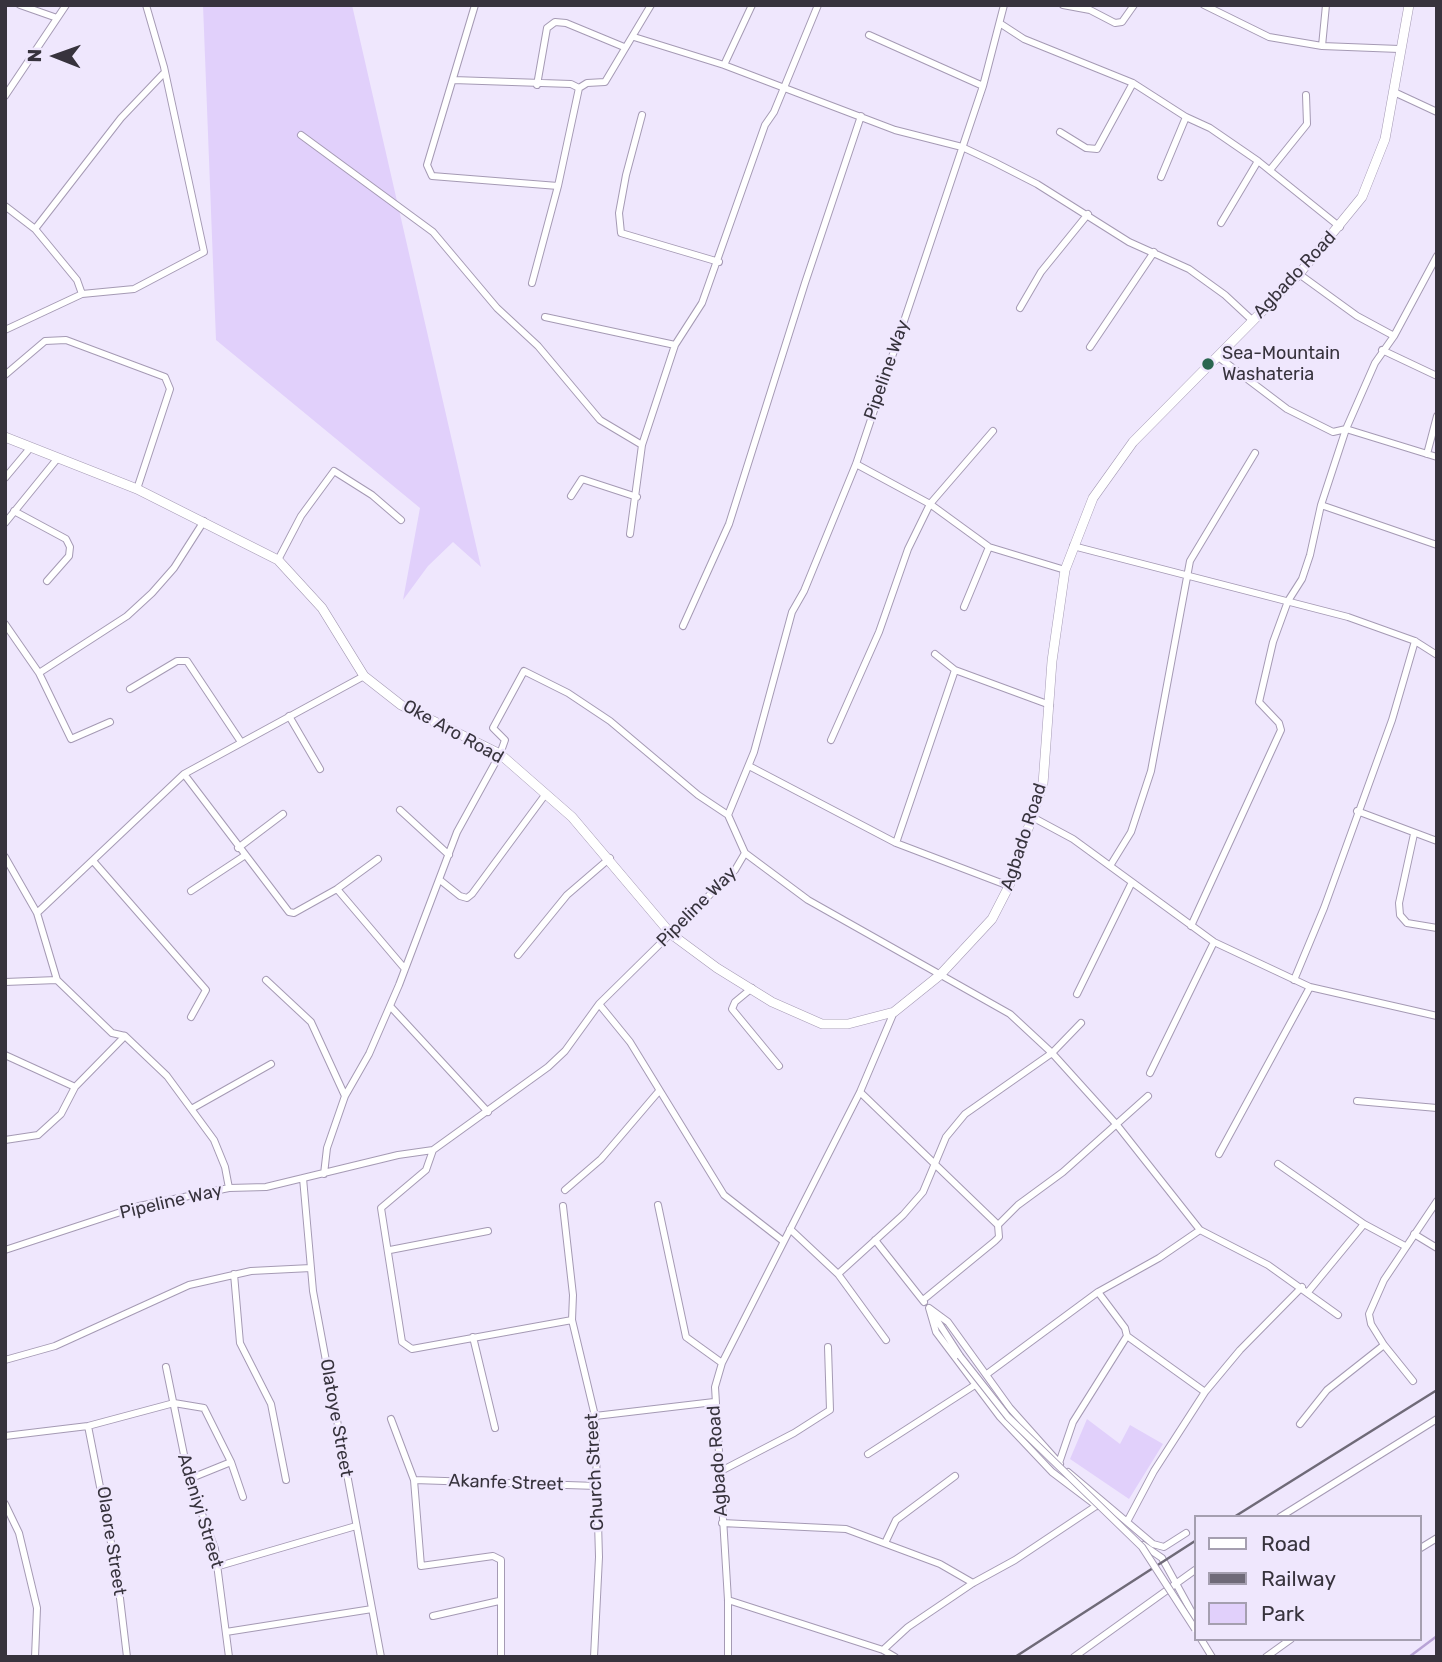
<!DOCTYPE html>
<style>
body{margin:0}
#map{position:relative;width:1442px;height:1662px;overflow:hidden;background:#efe7fd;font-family:Rubik,sans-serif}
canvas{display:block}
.frame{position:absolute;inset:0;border:7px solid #37333d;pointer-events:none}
.legend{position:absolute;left:1194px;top:1515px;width:228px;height:126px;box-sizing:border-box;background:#efe7fd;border:2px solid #a59fb0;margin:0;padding:9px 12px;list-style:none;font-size:21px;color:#37333d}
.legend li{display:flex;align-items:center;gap:14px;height:35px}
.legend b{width:35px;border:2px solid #a59fb0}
.north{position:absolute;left:21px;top:21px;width:70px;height:70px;-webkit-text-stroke:5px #efe7fd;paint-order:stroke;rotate:271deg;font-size:19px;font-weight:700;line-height:28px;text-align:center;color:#37333d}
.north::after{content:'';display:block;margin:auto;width:24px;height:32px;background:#37333d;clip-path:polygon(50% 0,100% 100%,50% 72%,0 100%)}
</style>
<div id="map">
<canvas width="1442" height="1662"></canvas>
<div class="frame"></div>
<ul class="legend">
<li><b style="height:9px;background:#fff"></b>Road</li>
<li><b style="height:9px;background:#6f6a78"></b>Railway</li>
<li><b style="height:19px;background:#e1d0fb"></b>Park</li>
</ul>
<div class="north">N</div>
</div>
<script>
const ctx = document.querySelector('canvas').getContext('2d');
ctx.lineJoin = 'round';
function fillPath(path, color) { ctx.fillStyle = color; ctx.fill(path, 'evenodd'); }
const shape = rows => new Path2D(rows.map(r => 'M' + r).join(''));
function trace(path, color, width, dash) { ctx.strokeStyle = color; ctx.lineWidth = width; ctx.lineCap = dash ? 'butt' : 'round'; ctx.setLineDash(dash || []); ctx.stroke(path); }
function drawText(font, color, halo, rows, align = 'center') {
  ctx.font = font + ' Rubik,sans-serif'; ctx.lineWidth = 5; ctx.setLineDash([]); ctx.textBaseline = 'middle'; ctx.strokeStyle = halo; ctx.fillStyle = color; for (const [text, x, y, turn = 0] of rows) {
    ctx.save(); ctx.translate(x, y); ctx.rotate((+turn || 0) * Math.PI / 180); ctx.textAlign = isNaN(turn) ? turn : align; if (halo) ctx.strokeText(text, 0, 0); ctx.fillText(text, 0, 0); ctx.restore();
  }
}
const green = shape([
 [203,5,352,5,481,567,453,542,428,566,403,600,420,508,216,340],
 [1087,1419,1120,1444,1130,1425,1163,1444,1129,1499,1070,1459]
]);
const stream = shape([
 [1409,1657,1437,1636]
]);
const minor = shape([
 [20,5,57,18],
 [475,5,427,165,432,176,558,186,579,88],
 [1063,5,1090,10,1115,23,1122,22,1134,5],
 [1204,5,1269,37,1322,46,1399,49],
 [1001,24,1024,39,1133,83,1186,117,1210,128,1258,161,1340,227],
 [869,35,983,86],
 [634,37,724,65,895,130,962,147,994,162,1037,184,1129,242,1189,269,1225,295,1253,321],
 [1322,46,1326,5],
 [724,65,752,5],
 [453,80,571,84,579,88,587,83,605,82,651,5],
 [537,85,547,28,555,22,566,23,624,47],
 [1394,92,1437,112],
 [5,96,66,5],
 [642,115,626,175,619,213,621,233,719,262],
 [1060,132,1086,148,1097,149,1133,83],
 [301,135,433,232,497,308,538,346,600,420,642,445],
 [1270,170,1307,124,1306,95],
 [1161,177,1186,117],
 [5,206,35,229,77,280,82,294],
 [1221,223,1258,161],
 [35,229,121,118,163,74],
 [1299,274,1357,316,1394,336],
 [532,283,558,186],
 [1020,308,1041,272,1088,214],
 [545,317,675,345],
 [5,330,82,294,134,289,204,252,164,67,146,5],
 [1090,347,1154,252],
 [1382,350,1437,376],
 [1217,356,1287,409,1333,432,1346,429,1437,457],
 [5,375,45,341,66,340,165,377,170,389,137,489],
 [1427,454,1437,416],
 [856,464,930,504,989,547,1065,570],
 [5,478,31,447],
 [571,496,582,479,637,497],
 [1321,505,1437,545],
 [14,511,66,539,70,547,69,556,47,581],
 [5,523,57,459],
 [630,534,642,445,675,345,702,303,765,125,774,112,818,5],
 [1073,546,1348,617,1415,641,1437,655],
 [278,560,301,516,334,471,372,495,401,520],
 [964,607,989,547],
 [5,624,39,673,71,739,110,722],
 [683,626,729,524,805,283,861,116],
 [935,654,955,670,1050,705],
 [39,673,127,616,152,593,174,568,204,521],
 [130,689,177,661,187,661,241,742],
 [289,716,320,769],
 [831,740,879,632,908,549,930,504,993,431],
 [749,766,896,843,1009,886],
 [184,774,289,912,294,913,337,889,378,859],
 [400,810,449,855],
 [1357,811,1437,841],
 [1034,818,1073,839,1214,942,1310,987,1437,1016],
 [1414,834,1399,903,1400,915,1407,923,1437,928],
 [896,843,955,670],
 [238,848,283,814],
 [745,853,808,900,1010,1014,1052,1053,1117,1125,1200,1230,1268,1265,1338,1315],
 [5,857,37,913,57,980,112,1033,125,1036,167,1076,214,1140,225,1167,229,1188],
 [94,862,206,990,191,1017],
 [1110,866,1131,832,1151,771,1190,561,1255,453],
 [440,880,460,896,467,898,472,894,545,795],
 [337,889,405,969],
 [191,891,244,856],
 [37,913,184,774,364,676],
 [1191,926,1281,730,1279,723,1259,702,1273,642,1288,601,1302,579,1310,555,1321,505,1346,429,1375,363,1394,336,1437,256],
 [518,955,567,895,610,858],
 [266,980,311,1022,345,1096],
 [1294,980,1324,908,1392,720,1415,641],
 [5,982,57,980],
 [752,988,735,1002,732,1009,779,1066],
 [1077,994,1132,882],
 [599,1004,630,1042,724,1195,783,1241],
 [390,1006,488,1112],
 [5,1055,75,1087],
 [1150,1073,1214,942],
 [860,1092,998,1225,999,1237,995,1241,923,1300],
 [1357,1101,1437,1108],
 [193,1108,271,1064],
 [5,1140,38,1135,61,1114,75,1087,125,1036],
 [433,1150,426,1170,381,1208,402,1342,412,1349,572,1320],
 [1219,1154,1310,987],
 [1278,1164,1364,1224,1405,1246],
 [324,1174,327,1148,345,1096,369,1054,399,985,457,832,500,754,505,740,493,728,524,671,568,693,610,721,698,795,728,815],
 [303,1178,313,1291,381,1657],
 [565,1190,601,1159,659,1091],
 [658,1205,686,1337,722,1363],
 [563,1206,573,1295,572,1320,595,1416,599,1557,594,1657],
 [998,1225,1018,1205,1063,1172,1148,1096],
 [790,1229,838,1274,886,1340],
 [1414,1234,1437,1248],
 [875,1240,924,1302],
 [5,1250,139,1206,229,1188,266,1187,398,1155,433,1150,548,1067,565,1051,599,1004,735,870,745,853,728,815,754,752,792,612,804,591,856,464,983,86,1004,5],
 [390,1250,488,1231],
 [234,1274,240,1343,271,1404,286,1480],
 [838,1274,903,1215,923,1192,946,1137,965,1114,1052,1053,1081,1023],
 [1308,1292,1364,1224],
 [933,1314,960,1356],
 [1127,1336,1205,1392],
 [473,1337,495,1428],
 [5,1360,55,1346,189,1285,251,1271,311,1268],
 [166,1367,189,1479,215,1549,229,1657],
 [987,1374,1098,1292,1159,1258,1200,1230],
 [1413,1381,1384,1345,1371,1324,1369,1314,1384,1280,1437,1201],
 [595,1416,714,1402],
 [391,1419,414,1480,421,1566,493,1556,501,1560,501,1657],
 [1300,1424,1327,1390,1384,1345],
 [88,1426,117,1573,127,1657],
 [5,1436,88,1426,174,1403,204,1408,231,1462,243,1497],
 [868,1454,975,1385],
 [1059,1463,1073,1422,1127,1336,1125,1328,1098,1292],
 [1060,1464,1010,1408,948,1322,929,1308,936,1332,1000,1417,1052,1472,1097,1506],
 [719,1472,794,1433,830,1410,828,1347],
 [1068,1472,1153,1544,1164,1547,1186,1533],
 [189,1479,231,1462],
 [414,1480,597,1486],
 [5,1504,19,1533,37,1608,35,1657],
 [1280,1517,1437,1419],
 [1128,1520,1154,1471,1205,1392,1240,1350,1302,1287],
 [722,1523,846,1529,940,1564,973,1583],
 [886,1541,896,1520,955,1476],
 [1143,1545,1162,1558,1195,1618],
 [1419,1549,1437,1538],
 [219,1566,356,1526],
 [728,1600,883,1650,895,1657],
 [433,1616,499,1601],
 [226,1632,372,1609],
 [1201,1639,1212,1657],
 [883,1650,908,1627,973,1583,1015,1560,1096,1506],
 [728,1657,728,1600,715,1387,722,1363,860,1092,894,1012],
 [1074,1657,1195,1570],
 [1266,1657,1291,1639]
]);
const secondary = shape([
 [5,437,137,489,278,560,322,608,364,676,401,705,500,754,572,817,671,934,717,968,772,1002,822,1024,848,1024,894,1012,940,975,992,919,1009,886,1043,784,1052,661,1065,570,1093,498,1133,442,1299,274,1362,197,1385,139,1409,5]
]);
const rail = shape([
 [1234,1517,1437,1390],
 [1015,1657,1195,1541]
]);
const minorBridge = shape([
 [960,1356,1008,1417,1142,1547,1195,1629]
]);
const markers = [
 [1208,364,7,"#2a6650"]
];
const streetNames = [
 ["Agbado Road",1295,275,-47],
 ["Pipeline Way",887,370,-71],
 ["Oke Aro Road",453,732,29],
 ["Agbado Road",1024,837,-72],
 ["Pipeline Way",697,907,-45],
 ["Pipeline Way",171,1202,-13],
 ["Olatoye Street",336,1418,80],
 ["Agbado Road",718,1461,-94],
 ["Church Street",595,1472,-93],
 ["Akanfe Street",506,1483,2],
 ["Adeniyi Street",200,1511,73],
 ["Olaore Street",111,1541,81]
];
const poiNames = [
 ["Sea-Mountain",1222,354],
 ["Washateria",1222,375]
];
fillPath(green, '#e1d0fb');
trace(stream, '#b8a3d6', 2.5);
trace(minor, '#a59ab4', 8);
trace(secondary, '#a59ab4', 10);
trace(minor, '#fff', 6);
trace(secondary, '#fff', 9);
trace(rail, '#6f6a78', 2.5);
trace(minorBridge, '#a59ab4', 8, []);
trace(minorBridge, '#fff', 6);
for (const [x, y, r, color] of markers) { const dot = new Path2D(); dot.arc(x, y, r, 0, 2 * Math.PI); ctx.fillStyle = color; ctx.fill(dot); trace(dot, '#efe7fd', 2.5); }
drawText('18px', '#37333d', '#efe7fd', streetNames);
drawText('18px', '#37333d', '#efe7fd', poiNames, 'left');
</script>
